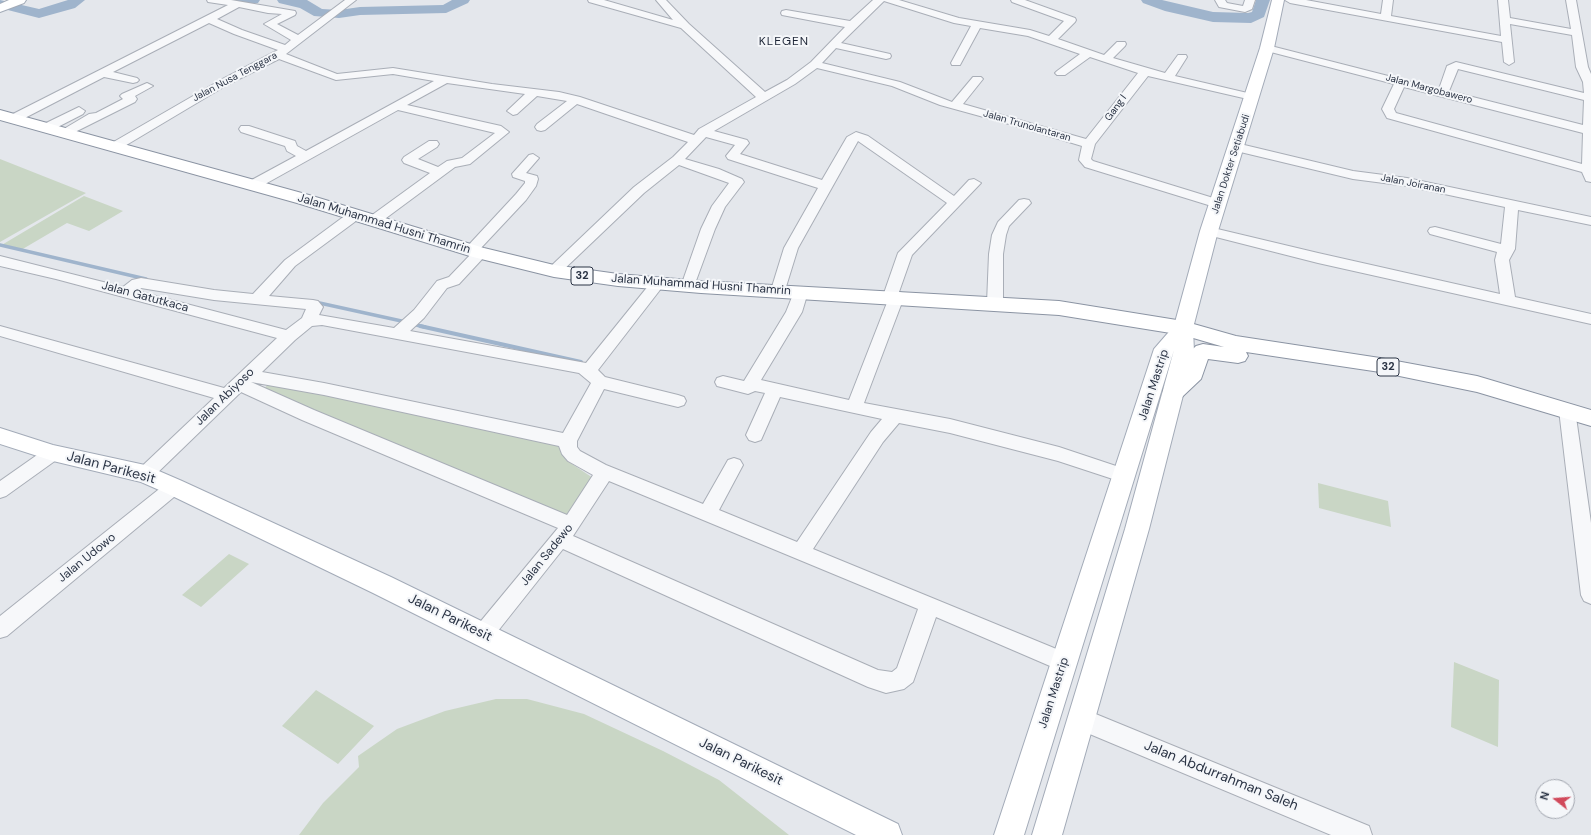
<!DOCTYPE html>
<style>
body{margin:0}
#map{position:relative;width:1591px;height:835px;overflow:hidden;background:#e4e7ec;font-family:"DM Sans",sans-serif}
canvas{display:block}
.north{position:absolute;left:1535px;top:779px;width:40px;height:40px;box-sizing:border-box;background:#f4f6f9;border:1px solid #a4a8b1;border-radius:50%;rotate:287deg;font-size:11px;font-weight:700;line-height:16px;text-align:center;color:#2b3445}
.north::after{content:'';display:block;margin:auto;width:14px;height:18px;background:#d1495b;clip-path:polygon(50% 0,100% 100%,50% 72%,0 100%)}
</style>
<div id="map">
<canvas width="1591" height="835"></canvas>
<div class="north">N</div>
</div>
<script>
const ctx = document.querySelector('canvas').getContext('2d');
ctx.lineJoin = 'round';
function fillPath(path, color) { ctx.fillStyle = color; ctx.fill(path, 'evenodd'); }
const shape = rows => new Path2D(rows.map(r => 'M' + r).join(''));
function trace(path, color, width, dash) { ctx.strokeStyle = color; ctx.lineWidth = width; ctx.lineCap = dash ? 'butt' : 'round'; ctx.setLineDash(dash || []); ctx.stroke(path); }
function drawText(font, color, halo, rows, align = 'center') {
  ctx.font = font + ' "DM Sans",sans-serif'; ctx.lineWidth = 4; ctx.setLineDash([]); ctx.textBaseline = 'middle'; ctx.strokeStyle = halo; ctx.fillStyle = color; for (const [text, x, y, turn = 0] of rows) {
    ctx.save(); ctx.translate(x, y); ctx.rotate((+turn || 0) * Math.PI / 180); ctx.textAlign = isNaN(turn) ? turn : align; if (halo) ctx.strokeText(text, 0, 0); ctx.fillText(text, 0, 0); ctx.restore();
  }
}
const green = shape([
 [0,159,86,193,0,242],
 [84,196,123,211,89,231,67,223,21,250,0,246],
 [270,382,558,446,566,460,593,478,569,519,263,390],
 [1318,483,1388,501,1391,527,1319,508],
 [229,554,249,564,201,607,182,595],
 [1454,662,1499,680,1498,747,1451,727],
 [316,690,374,726,338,764,282,726],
 [496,699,527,699,584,714,663,751,719,780,789,835,299,835,323,803,359,767,358,756,397,729,445,711]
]);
const streamFar1 = shape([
 [0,245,146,279],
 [315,302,406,322],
 [412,324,425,327]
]);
const stream = shape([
 [420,326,581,362]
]);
const river = shape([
 [0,0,39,9,68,0,85,0,75,8,39,18,0,8,0,0],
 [218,0,260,0,258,3,253,4,225,4,220,3,218,0],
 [277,0,307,0,322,9,339,10,360,7,443,5,452,0,470,0,468,3,446,13,360,15,339,18,314,16,300,8,279,3,277,0],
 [1141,0,1162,0,1213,12,1248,13,1252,12,1256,0,1270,0,1264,17,1251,23,1213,22,1165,11,1143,3,1141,0]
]);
const minor = shape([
 [207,0,231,0,295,11,296,13,295,15,277,24,298,35,345,0,356,0,286,54,337,74,393,68,492,84,559,92,580,97,694,135,699,129,756,97,681,28,589,2,588,0,604,0,673,20,656,0,666,0,689,24,765,92,787,80,811,62,845,27,782,15,781,13,782,11,786,10,850,21,873,0,899,0,959,18,1030,30,1049,36,1064,21,1012,2,1011,0,1025,0,1075,18,1076,20,1075,22,1058,39,1104,55,1117,42,1125,42,1126,44,1125,46,1113,58,1165,73,1178,55,1186,55,1187,57,1175,76,1256,95,1258,97,1252,100,1148,76,1095,144,1091,159,1093,161,1223,201,1225,204,1223,207,1218,208,1085,167,1079,160,1082,146,1009,124,940,105,892,86,817,68,795,84,714,131,747,140,749,143,740,154,822,180,847,137,856,132,868,136,954,196,969,180,974,179,981,183,912,255,899,292,902,293,904,297,864,403,950,419,1059,447,1131,471,1134,476,1131,481,1125,483,1058,461,950,433,899,423,883,442,813,549,1071,655,1075,662,1071,669,1064,672,936,617,913,682,904,689,886,693,868,687,563,549,490,641,483,643,476,641,473,634,476,627,558,528,302,420,241,392,151,479,145,481,139,479,136,474,139,469,214,398,0,336,0,326,224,388,277,338,56,279,0,266,0,256,123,287,132,280,141,278,214,290,253,294,285,260,350,212,355,211,360,212,362,215,360,218,295,266,269,296,313,300,318,301,323,307,319,315,394,328,414,310,437,281,449,277,471,254,466,253,464,250,516,194,525,183,525,181,513,177,512,174,529,155,533,154,539,158,526,173,537,176,538,179,536,186,526,200,480,249,485,250,487,253,485,256,459,284,447,288,424,318,410,331,586,363,653,280,658,278,663,280,665,283,663,286,598,370,605,377,678,395,684,397,686,401,684,405,678,407,604,389,577,441,577,447,580,451,606,465,703,504,728,460,734,458,740,460,743,465,719,510,797,542,871,432,882,419,780,397,761,440,755,442,749,440,746,435,765,393,755,391,748,394,717,386,715,382,717,378,723,376,744,381,786,312,794,292,796,289,801,287,806,289,808,292,802,312,761,380,849,400,888,300,883,296,898,253,947,203,858,141,798,248,785,290,783,293,778,295,773,293,771,290,784,248,818,188,728,159,726,156,735,145,706,137,685,159,719,169,742,179,744,182,725,207,715,229,693,289,688,291,683,289,681,286,701,229,712,206,729,183,679,165,644,193,559,274,554,276,549,274,547,271,549,268,634,187,673,157,688,142,577,104,545,130,541,131,537,130,535,127,537,124,567,101,537,96,517,114,513,115,507,111,525,94,447,83,407,105,501,126,509,132,470,164,455,167,378,224,373,225,368,224,366,221,368,218,430,173,404,163,402,160,404,157,429,141,437,141,439,144,437,147,418,159,438,167,447,161,462,158,495,133,398,110,258,188,248,188,246,185,248,182,296,156,287,151,285,146,241,132,239,129,241,126,249,126,295,141,297,146,306,151,434,81,393,74,336,80,279,59,227,85,118,150,110,150,108,147,110,144,219,81,278,50,234,34,209,23,113,72,137,78,139,80,137,82,133,83,104,77,17,122,9,122,7,119,9,116,228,5,208,2,207,0],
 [884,1,954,23,971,26,951,63,952,65,960,65,980,28,1028,36,1080,54,1057,71,1055,73,1057,75,1065,75,1090,57,1138,73,1086,139,963,104,983,79,981,77,973,77,952,102,900,82,822,63,836,48,886,59,890,58,891,56,890,54,841,43,884,1],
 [239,7,268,13,282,14,264,24,291,40,285,45,242,30,217,19,239,7],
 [141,288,214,300,306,309,302,318,286,330,137,291,141,288],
 [322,325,579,373,591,383,563,433,324,383,262,372,295,340,312,326,322,325],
 [251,382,324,395,559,446,562,454,568,461,593,475,567,515,314,410,251,382],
 [609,481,918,609,897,668,892,672,878,670,573,536,609,481],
 [1215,0,1225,0,1227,3,1243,6,1245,0,1255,0,1252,9,1245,12,1219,7,1215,0],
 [1285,0,1306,0,1381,14,1383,0,1393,0,1391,16,1501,36,1498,0,1508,0,1510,18,1571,29,1566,0,1576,0,1588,67,1591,74,1591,182,1586,181,1582,172,1387,118,1382,109,1394,84,1263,50,1262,48,1267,45,1439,89,1447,66,1456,62,1584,93,1583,82,1576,67,1572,35,1510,24,1514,62,1509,65,1504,62,1502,42,1290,3,1285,0],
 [1458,69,1584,100,1583,125,1449,91,1458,69],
 [1404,87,1583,133,1582,164,1396,113,1394,109,1404,87],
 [147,83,153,86,135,96,137,99,135,102,67,136,59,136,57,133,89,114,96,113,123,99,120,96,122,94,147,83],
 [79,107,85,111,83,114,50,131,42,131,40,128,42,125,79,107],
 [1236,143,1353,171,1407,178,1591,217,1591,225,1518,210,1515,249,1509,260,1515,297,1591,314,1591,324,1318,263,1204,234,1202,231,1204,228,1209,227,1318,253,1500,294,1495,260,1497,252,1430,234,1428,231,1430,228,1435,227,1501,244,1505,207,1407,186,1353,179,1232,150,1230,147,1232,144,1236,143],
 [1024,199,1029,200,1031,203,1009,226,1006,235,1003,254,1003,303,1000,307,995,308,990,307,987,303,989,254,992,235,998,222,1019,200,1024,199],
 [1567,404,1573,406,1575,410,1591,523,1591,604,1584,601,1581,595,1559,410,1561,406,1567,404],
 [53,446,59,448,62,453,59,458,6,496,0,498,0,481,47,448,53,446],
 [174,480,180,482,183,487,180,492,7,636,0,638,0,616,168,482,174,480],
 [1081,708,1369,826,1372,835,1331,835,1073,727,1070,719,1073,711,1081,708]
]);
const major = shape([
 [9,0,26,0,24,3,0,12,0,4,9,0],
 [1272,0,1284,0,1274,48,1218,231,1193,328,1194,352,1149,529,1062,835,1032,835,1125,529,1174,350,1024,835,994,835,1154,349,1174,326,1200,231,1260,48,1272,0],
 [0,428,53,445,145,465,182,481,391,577,898,824,902,835,856,835,373,593,166,493,141,482,53,461,0,444,0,428]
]);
const highway = shape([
 [0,110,309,195,484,248,554,265,618,274,701,281,1059,301,1183,321,1236,336,1380,358,1477,376,1591,410,1591,426,1477,392,1380,372,1246,352,1248,356,1245,361,1238,363,1208,359,1201,379,1182,397,1174,399,1166,397,1163,391,1166,385,1184,370,1192,350,1196,346,1203,344,1224,347,1183,335,1059,315,701,293,618,286,554,277,473,257,297,203,0,120,0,110]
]);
const farStreetnames = [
 ["Jalan Nusa Tenggara",235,77,-28],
 ["Jalan Margobawero",1429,89,15],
 ["Gang I",1116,108,-54],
 ["Jalan Trunolantaran",1027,126,16],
 ["Jalan Dokter Setiabudi",1231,164,-72],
 ["Jalan Joiranan",1413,184,11]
];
const shields = [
 [582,276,22],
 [1388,367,22]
];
const shieldNames = [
 ["32",582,276],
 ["32",1388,367]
];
const farQuarternames = [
 ["KLEGEN",784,42]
];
const streetNames = [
 ["Jalan Muhammad Husni Thamrin",384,224,17],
 ["Jalan Muhammad Husni Thamrin",701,285,4],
 ["Jalan Gatutkaca",145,297,15],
 ["Jalan Mastrip",1154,385,-72],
 ["Jalan Abiyoso",225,397,-44],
 ["Jalan Sadewo",547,555,-51],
 ["Jalan Udowo",87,558,-39],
 ["Jalan Mastrip",1054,693,-72]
];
const nearStreetnames = [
 ["Jalan Parikesit",111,468,15],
 ["Jalan Parikesit",450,618,26],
 ["Jalan Parikesit",741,762,26],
 ["Jalan Abdurrahman Saleh",1221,776,22]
];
fillPath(green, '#c9d6c5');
trace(streamFar1, '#9fb4cc', 3.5);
trace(stream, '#9fb4cc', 4);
fillPath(river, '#9fb4cc');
trace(minor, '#a9aeb7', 2);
trace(major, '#a3abb8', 2);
trace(highway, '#8b94a3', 2);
fillPath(minor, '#f7f8fa');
fillPath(major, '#fff');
fillPath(highway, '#fff');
drawText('10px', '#2b3445', '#f4f6f9', farStreetnames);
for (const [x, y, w] of shields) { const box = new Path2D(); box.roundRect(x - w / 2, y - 9, w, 18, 3); ctx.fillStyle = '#f4f6f9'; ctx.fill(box); trace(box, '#2b3445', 1); }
drawText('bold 11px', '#2b3445', null, shieldNames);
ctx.letterSpacing = '1px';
drawText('12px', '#1d2536', '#f4f6f9', farQuarternames);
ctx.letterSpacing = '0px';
drawText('12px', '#2b3445', '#f4f6f9', streetNames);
drawText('14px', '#2b3445', '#f4f6f9', nearStreetnames);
</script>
